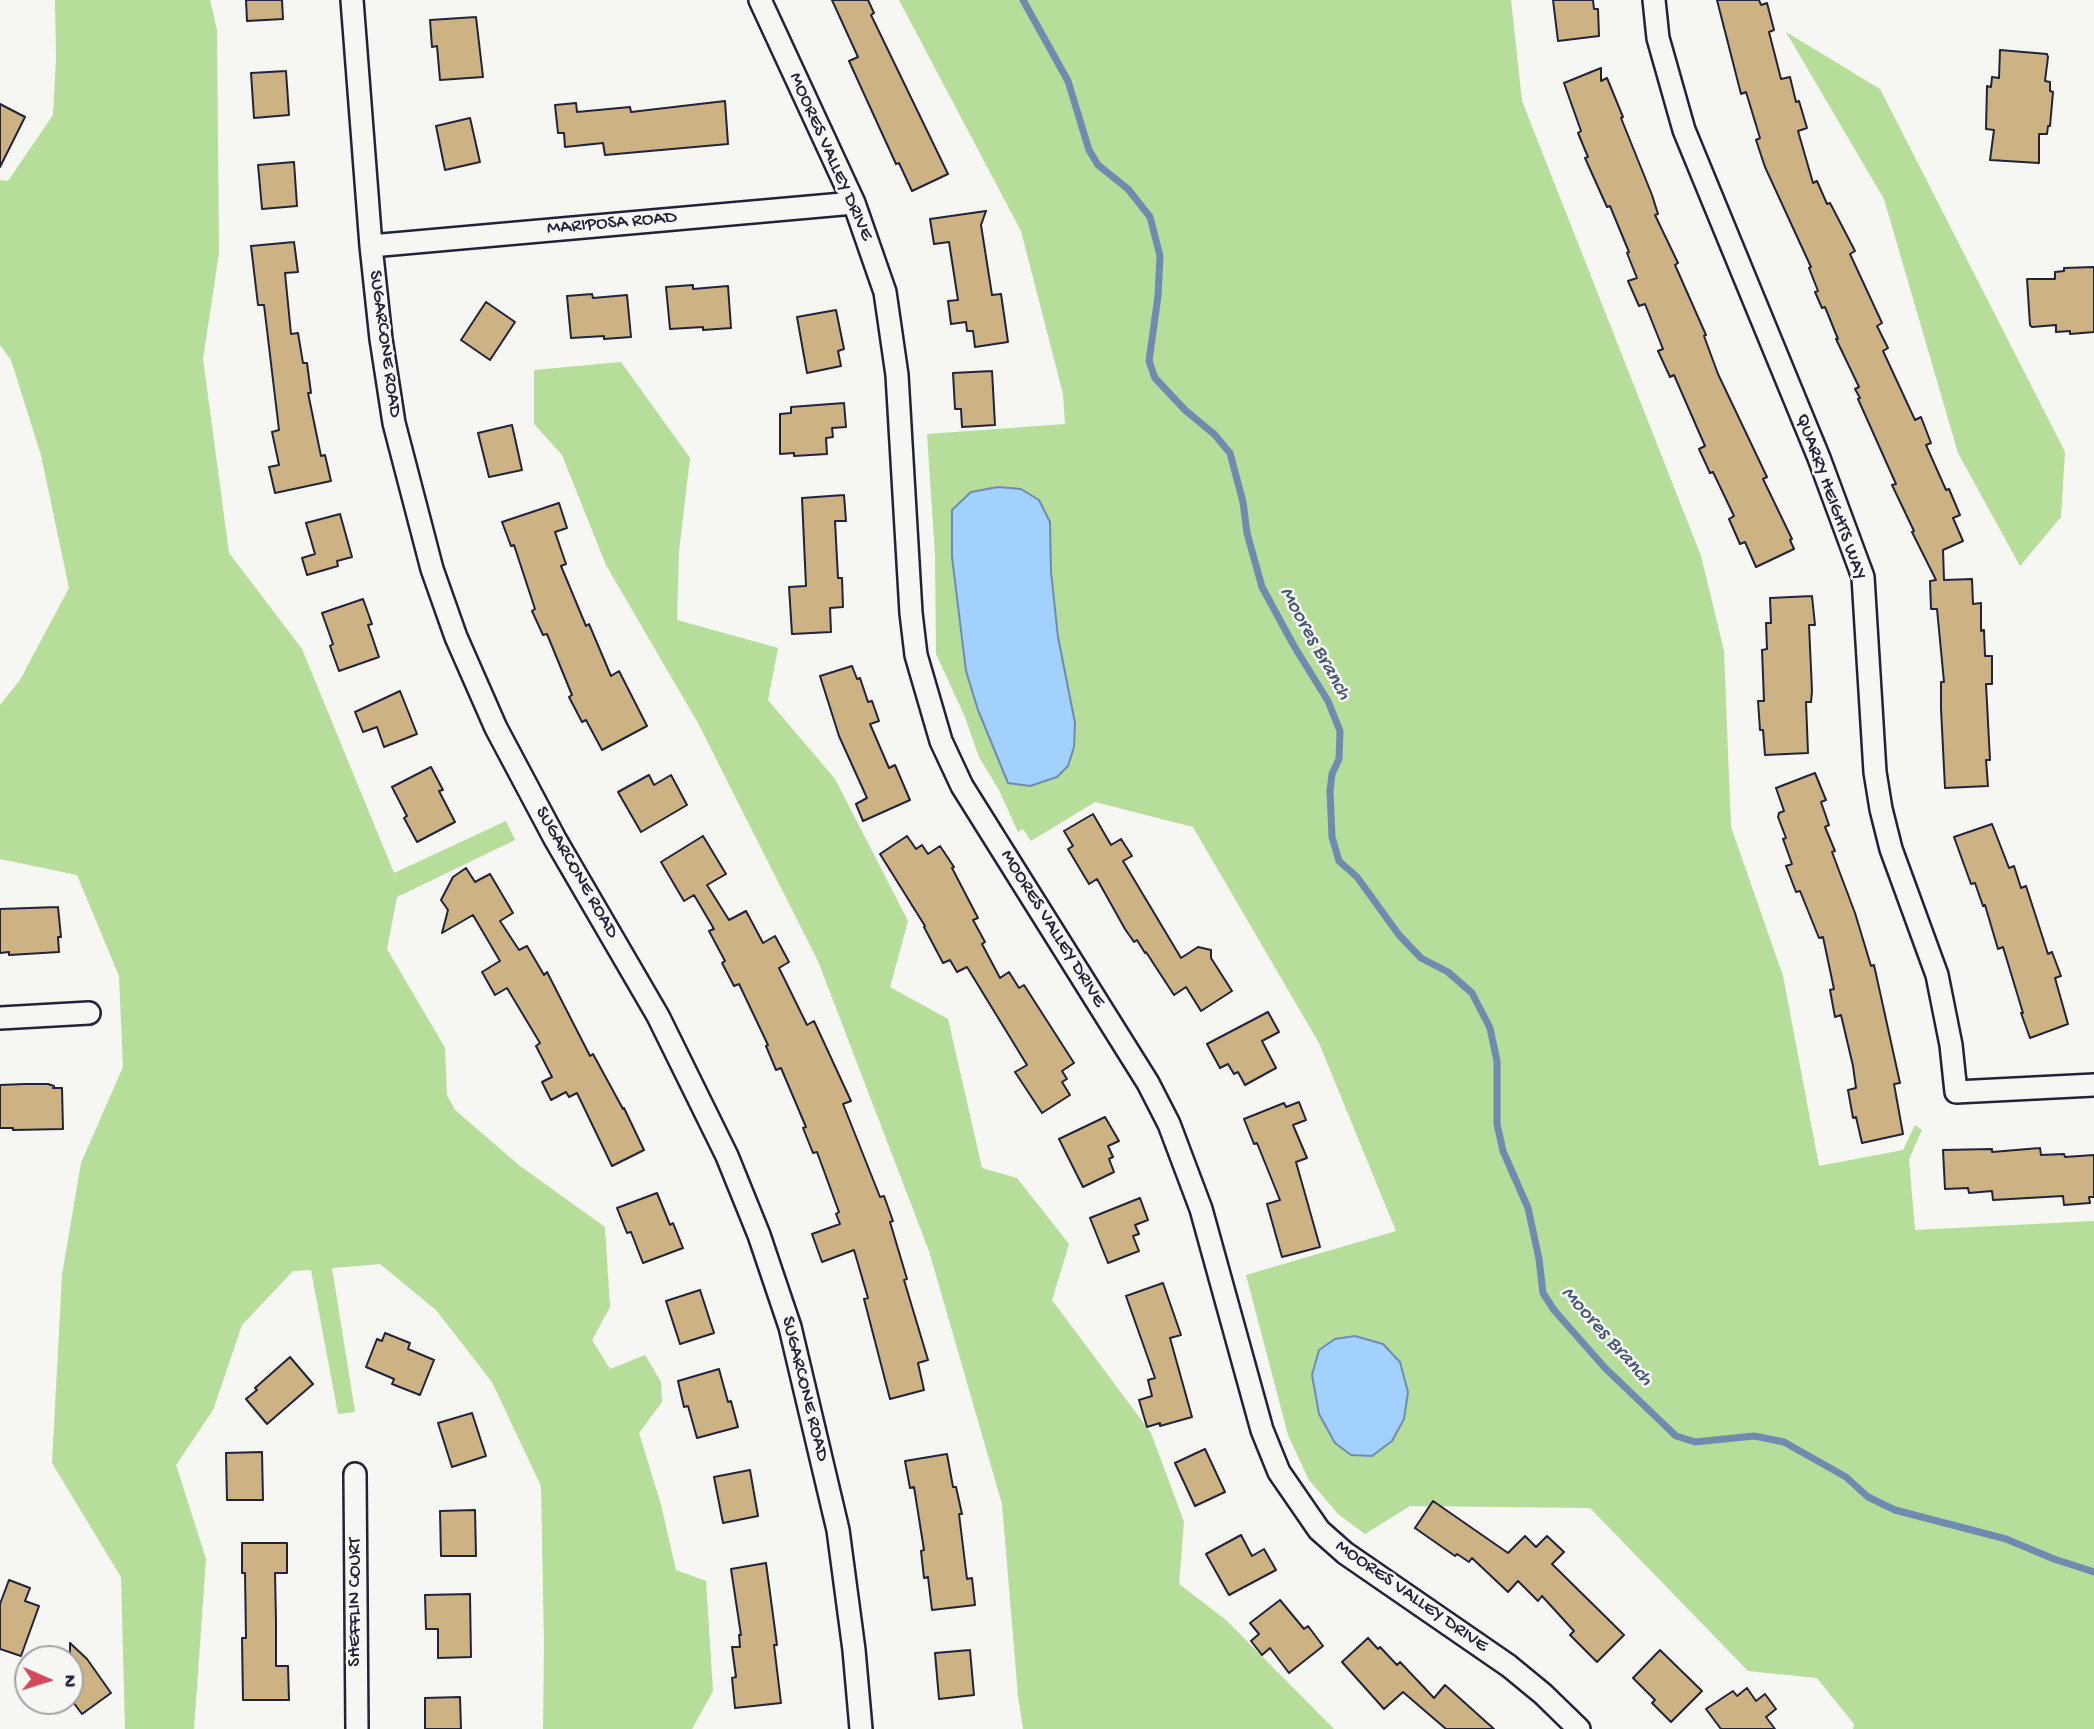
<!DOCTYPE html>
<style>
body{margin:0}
#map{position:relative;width:2094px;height:1729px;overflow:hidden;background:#f6f6f2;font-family:"Gochi Hand",sans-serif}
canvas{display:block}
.north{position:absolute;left:14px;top:1645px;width:70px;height:70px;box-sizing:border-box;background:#f6f6f2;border:2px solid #a1a1a9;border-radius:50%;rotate:93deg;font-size:19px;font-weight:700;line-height:28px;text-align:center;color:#22223b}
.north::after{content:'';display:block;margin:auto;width:24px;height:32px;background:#d1495b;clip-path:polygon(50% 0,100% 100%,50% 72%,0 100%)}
</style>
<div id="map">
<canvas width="2094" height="1729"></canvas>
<div class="north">N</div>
</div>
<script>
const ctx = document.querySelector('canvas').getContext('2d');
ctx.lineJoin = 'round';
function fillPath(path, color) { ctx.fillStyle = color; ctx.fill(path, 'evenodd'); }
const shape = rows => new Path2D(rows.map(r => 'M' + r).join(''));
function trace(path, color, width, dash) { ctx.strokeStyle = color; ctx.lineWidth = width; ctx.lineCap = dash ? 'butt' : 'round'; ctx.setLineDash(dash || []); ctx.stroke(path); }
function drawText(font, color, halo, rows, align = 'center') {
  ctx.font = font + ' "Gochi Hand",sans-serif'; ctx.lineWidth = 5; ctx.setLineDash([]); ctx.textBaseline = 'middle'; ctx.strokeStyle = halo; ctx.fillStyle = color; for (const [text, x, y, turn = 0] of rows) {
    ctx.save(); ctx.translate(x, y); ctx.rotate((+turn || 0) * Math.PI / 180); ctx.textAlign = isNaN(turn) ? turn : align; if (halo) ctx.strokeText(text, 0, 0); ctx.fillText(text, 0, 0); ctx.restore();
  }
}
const green = shape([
 [55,0,210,0,217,30,219,253,203,359,229,553,302,649,394,873,506,821,515,840,397,897,387,949,445,1048,447,1095,455,1110,520,1166,605,1227,610,1307,592,1340,610,1369,645,1355,661,1382,662,1402,639,1433,661,1505,676,1570,706,1581,713,1691,692,1729,543,1729,544,1644,541,1486,492,1382,436,1310,380,1264,332,1268,355,1412,338,1414,311,1270,293,1271,242,1325,213,1410,176,1465,206,1559,194,1729,125,1729,121,1577,52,1463,62,1275,81,1163,123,1067,119,976,77,875,0,859,0,705,20,680,69,588,41,455,11,360,0,345,0,180,8,181,53,115,56,59],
 [899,0,1511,0,1522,101,1701,556,1724,651,1731,827,1783,976,1819,1166,1903,1150,1915,1125,1922,1130,1909,1159,1915,1230,2094,1221,2094,1729,1853,1729,1854,1724,1817,1678,1748,1671,1590,1508,1410,1506,1365,1534,1338,1514,1309,1480,1288,1435,1246,1275,1396,1231,1319,1043,1193,827,1095,802,1031,841,1023,829,1018,832,999,790,979,757,965,717,936,654,935,554,927,434,1065,424,1063,394,1021,231],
 [1786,32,1880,89,2065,452,2061,517,2020,566,1958,453,1884,199],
 [621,362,690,458,679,551,677,620,778,648,768,700,835,779,908,921,890,987,948,1019,982,1168,1017,1178,1069,1244,1052,1300,1151,1433,1184,1522,1179,1584,1226,1620,1334,1729,1023,1729,1018,1696,1002,1504,929,1251,818,961,698,723,606,565,562,455,534,424,534,370]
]);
const water = shape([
 [998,487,1021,489,1039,500,1050,522,1051,572,1058,637,1075,723,1074,747,1068,766,1057,777,1030,786,1008,783,978,710,966,671,952,557,952,510,971,492,998,487],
 [1355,1336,1383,1344,1400,1362,1408,1392,1404,1419,1392,1441,1372,1456,1351,1455,1335,1443,1319,1414,1312,1375,1319,1350,1335,1339,1355,1336]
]);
const stream = shape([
 [1023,0,1068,81,1089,150,1098,165,1128,189,1150,217,1160,256,1158,296,1149,361,1155,378,1185,410,1214,434,1230,453,1243,502,1247,533,1262,587,1294,646,1328,701,1340,731,1339,759,1332,774,1330,791,1332,837,1339,861,1357,877,1399,935,1421,958,1448,972,1472,993,1490,1028,1497,1061,1497,1124,1503,1151,1528,1208,1539,1259,1543,1293,1554,1310,1605,1368,1676,1436,1695,1442,1754,1436,1784,1442,1846,1477,1868,1497,1895,1510,2006,1539,2054,1559,2094,1572]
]);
const building = shape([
 [246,0,282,0,283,19,247,21,246,0],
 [832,0,868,0,874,13,871,15,948,174,912,191,899,163,896,164,849,61,858,57,832,0],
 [1553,0,1593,0,1594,9,1598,9,1599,36,1558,41,1553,0],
 [1717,0,1759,0,1761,5,1767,3,1774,30,1769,32,1781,79,1790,77,1796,102,1799,101,1807,128,1798,131,1813,183,1817,181,1827,204,1830,203,1855,251,1850,254,1882,323,1877,326,1888,348,1883,351,1915,420,1921,417,1931,443,1926,445,1946,490,1949,489,1960,515,1953,518,1963,541,1943,550,1944,580,1972,579,1973,604,1981,603,1981,631,1984,630,1985,656,1992,656,1992,684,1986,684,1990,760,1986,760,1988,786,1945,788,1941,709,1941,682,1944,682,1937,609,1931,609,1930,581,1936,580,1912,532,1914,531,1892,485,1896,484,1858,399,1860,398,1855,389,1859,387,1836,339,1838,339,1825,307,1822,308,1815,292,1818,291,1809,268,1811,267,1765,167,1756,140,1760,138,1746,92,1741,94,1717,0],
 [476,17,483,77,440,80,437,46,432,47,430,20,476,17],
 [2000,50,2047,54,2048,57,2045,81,2050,82,2050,91,2053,92,2050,126,2048,126,2047,134,2039,134,2039,163,1990,160,1994,130,1986,129,1987,86,1991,87,1992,77,1999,78,2000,50],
 [1601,68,1601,81,1607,78,1623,117,1621,118,1652,195,1658,214,1655,215,1678,263,1675,265,1706,335,1704,336,1718,374,1767,477,1763,479,1792,539,1790,540,1794,549,1756,567,1745,542,1740,544,1729,519,1734,516,1713,472,1710,473,1699,449,1705,446,1674,375,1670,377,1658,351,1663,349,1645,304,1639,306,1628,281,1637,278,1627,253,1629,252,1610,206,1607,207,1585,158,1588,157,1578,133,1581,131,1564,83,1601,68],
 [286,71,289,115,254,118,251,73,286,71],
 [725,101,728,144,605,155,603,143,565,147,564,133,558,133,555,105,576,103,577,112,630,107,631,112,725,101],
 [0,104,25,117,0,167,0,104],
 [470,118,480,162,445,170,436,126,470,118],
 [294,162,297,206,262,209,258,165,294,162],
 [986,211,981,225,992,295,1001,294,1008,342,975,347,973,331,967,331,966,322,951,324,948,301,958,300,949,242,934,244,930,219,986,211],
 [294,242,298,272,285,273,291,334,298,333,303,363,307,363,311,393,308,393,321,456,325,455,331,481,275,493,269,467,279,465,272,432,279,430,264,305,258,305,251,246,294,242],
 [2094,267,2094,332,2070,334,2070,331,2056,332,2056,325,2032,327,2030,325,2027,279,2055,279,2055,272,2064,271,2064,268,2094,267],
 [693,285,693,289,728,286,731,328,703,330,703,327,670,329,666,287,693,285],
 [592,294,593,298,627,295,631,337,604,339,604,336,571,338,567,296,592,294],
 [486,302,515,322,490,360,461,340,486,302],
 [836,310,844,349,838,351,841,366,807,373,797,317,836,310],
 [992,371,995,425,962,427,961,409,955,409,953,373,992,371],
 [844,403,846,427,832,428,833,437,826,438,827,454,794,456,794,453,780,454,780,414,791,413,791,407,844,403],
 [512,425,522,470,489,477,478,433,512,425],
 [844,495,846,521,835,521,838,578,842,578,843,607,830,608,831,632,792,634,789,587,806,586,802,498,844,495],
 [559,503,567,528,555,532,566,564,561,566,586,626,589,624,611,676,619,671,647,726,602,750,586,720,582,722,569,697,572,695,547,634,543,635,532,611,535,609,514,545,511,546,502,522,559,503],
 [340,514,352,557,337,561,338,566,307,575,302,558,315,554,306,523,340,514],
 [1812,596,1815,625,1809,625,1812,691,1811,702,1806,702,1808,753,1765,755,1763,730,1760,730,1758,701,1764,701,1762,650,1767,649,1766,623,1771,623,1770,598,1812,596],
 [363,599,372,624,368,625,379,657,339,671,330,646,333,644,322,613,363,599],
 [852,666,857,679,860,678,868,702,872,701,879,721,870,724,889,768,895,765,910,800,863,821,856,804,867,798,839,736,820,676,852,666],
 [400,691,417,734,384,747,377,727,363,732,355,712,400,691],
 [431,767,443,790,439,791,455,822,417,842,404,818,407,816,392,787,431,767],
 [1815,773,1826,800,1821,802,1829,825,1825,827,1835,851,1832,852,1855,913,1871,966,1874,965,1900,1083,1894,1084,1903,1134,1862,1143,1856,1117,1853,1118,1848,1090,1856,1088,1853,1066,1841,1015,1835,1017,1830,990,1834,989,1823,937,1819,938,1800,891,1796,892,1786,866,1792,864,1783,839,1786,838,1778,817,1779,813,1784,811,1776,788,1815,773],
 [649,775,654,785,671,775,687,805,641,832,618,792,649,775],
 [1093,814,1111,845,1121,839,1132,856,1123,861,1181,958,1198,947,1211,950,1211,958,1232,991,1201,1011,1186,987,1174,995,1146,952,1145,953,1137,940,1134,942,1125,929,1097,879,1089,884,1068,849,1073,846,1064,831,1093,814],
 [1992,824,2009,868,2014,866,2021,888,2026,886,2048,954,2052,952,2061,976,2055,978,2068,1024,2030,1038,2021,1013,2023,1013,2003,947,1998,949,1985,905,1983,906,1975,883,1971,884,1954,837,1992,824],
 [703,836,726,874,707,885,729,920,746,911,763,943,775,936,789,962,779,968,807,1025,814,1021,851,1101,843,1104,880,1197,884,1196,893,1221,890,1222,907,1279,904,1280,928,1360,918,1363,924,1390,890,1399,864,1299,868,1298,854,1250,822,1262,812,1234,840,1224,836,1214,839,1212,817,1152,813,1153,803,1128,806,1127,781,1068,776,1070,766,1046,768,1045,739,984,734,986,722,963,725,961,709,931,714,929,694,895,684,901,661,862,703,836],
 [907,836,916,849,922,845,928,854,940,846,954,867,952,868,978,918,973,920,985,942,982,944,1000,978,1009,972,1019,988,1024,985,1074,1063,1062,1071,1067,1079,1062,1082,1070,1095,1042,1113,1015,1072,1027,1065,967,967,957,972,950,960,943,963,924,927,925,926,880,854,907,836],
 [466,868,475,882,490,874,513,913,500,921,519,950,527,946,544,975,547,972,590,1056,593,1054,623,1109,624,1108,644,1150,612,1166,577,1093,569,1097,566,1092,551,1100,542,1082,552,1077,536,1046,540,1043,507,988,495,995,482,972,500,961,473,915,442,933,448,910,441,900,453,877,466,868],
 [58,907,61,937,58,937,59,952,9,955,9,952,0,953,0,909,58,907],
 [1268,1012,1279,1032,1262,1041,1276,1068,1245,1085,1238,1072,1234,1074,1228,1064,1220,1068,1207,1044,1268,1012],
 [25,1084,48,1084,54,1086,53,1088,62,1088,63,1129,13,1130,13,1128,0,1128,0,1085,25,1084],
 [1299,1102,1306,1120,1293,1125,1307,1158,1296,1162,1320,1247,1282,1257,1267,1204,1280,1200,1257,1143,1254,1144,1244,1119,1284,1103,1286,1107,1299,1102],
 [1105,1117,1119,1141,1108,1146,1113,1157,1109,1159,1114,1172,1083,1187,1059,1139,1105,1117],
 [2040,1148,2041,1155,2064,1154,2065,1157,2094,1155,2094,1197,2089,1197,2090,1203,2064,1205,2063,1196,1993,1200,1992,1191,1969,1193,1968,1188,1945,1189,1943,1150,1992,1149,1992,1152,2040,1148],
 [657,1193,670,1225,673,1223,683,1248,643,1263,631,1232,627,1233,617,1208,657,1193],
 [1140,1198,1148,1220,1135,1225,1139,1234,1133,1236,1139,1251,1108,1263,1090,1218,1140,1198],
 [1163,1283,1181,1335,1170,1338,1192,1417,1160,1426,1160,1423,1147,1427,1139,1400,1152,1396,1148,1380,1155,1378,1126,1296,1163,1283],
 [700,1290,714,1333,680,1344,666,1301,700,1290],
 [385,1333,410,1343,408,1349,434,1360,420,1395,392,1384,394,1379,366,1367,377,1339,382,1341,385,1333],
 [290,1357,313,1384,267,1424,246,1399,257,1390,255,1388,290,1357],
 [719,1369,728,1402,731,1401,738,1427,697,1438,688,1406,684,1407,678,1381,719,1369],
 [472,1413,486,1456,452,1467,438,1423,472,1413],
 [1205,1449,1225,1492,1195,1506,1175,1463,1205,1449],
 [262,1452,263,1500,227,1500,226,1453,262,1452],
 [947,1454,953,1487,956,1487,962,1514,959,1514,967,1579,972,1578,975,1605,932,1610,928,1577,924,1578,921,1551,924,1550,914,1487,910,1488,905,1461,947,1454],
 [750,1470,758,1516,723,1523,714,1477,750,1470],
 [1433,1501,1508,1553,1525,1536,1536,1547,1547,1536,1564,1552,1552,1564,1624,1635,1597,1662,1570,1635,1574,1631,1542,1596,1538,1601,1518,1581,1508,1592,1472,1558,1469,1562,1457,1554,1455,1556,1415,1528,1433,1501],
 [475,1510,476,1556,441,1556,440,1511,475,1510],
 [1241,1535,1252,1556,1264,1549,1276,1570,1229,1595,1206,1554,1241,1535],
 [242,1543,287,1543,287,1573,275,1573,276,1621,276,1666,288,1666,289,1700,243,1700,242,1638,246,1638,245,1573,242,1573,242,1543],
 [766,1563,777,1645,774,1645,781,1703,735,1708,732,1678,736,1677,732,1647,740,1647,739,1635,741,1635,731,1569,766,1563],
 [9,1580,30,1588,25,1601,39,1606,21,1656,0,1649,0,1604,9,1580],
 [470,1594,471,1657,438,1658,438,1629,426,1629,425,1595,470,1594],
 [1280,1600,1304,1629,1308,1626,1323,1646,1289,1673,1270,1648,1262,1655,1251,1641,1259,1634,1250,1623,1280,1600],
 [1368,1638,1378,1649,1380,1647,1397,1665,1400,1662,1434,1698,1445,1685,1494,1729,1446,1729,1403,1692,1384,1709,1342,1662,1368,1638],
 [70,1643,87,1659,111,1693,82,1714,70,1698,70,1643],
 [970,1650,974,1695,939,1699,935,1653,970,1650],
 [1660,1650,1702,1691,1671,1722,1652,1703,1655,1700,1633,1678,1660,1650],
 [1747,1688,1756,1701,1765,1694,1776,1709,1766,1717,1775,1729,1721,1729,1706,1709,1733,1691,1737,1696,1747,1688],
 [460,1697,461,1729,425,1729,425,1698,460,1697]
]);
const minor = shape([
 [352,0,371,246,381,339,394,423,432,569,456,637,496,728,555,839,658,1016,727,1156,759,1235,790,1327,838,1530,854,1650,861,1729],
 [760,0,854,203,885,292,897,375,911,613,916,655,941,741,962,786,1148,1083,1169,1124,1201,1209,1262,1430,1279,1472,1319,1530,1345,1553,1509,1666,1543,1694,1579,1729],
 [1654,0,1658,38,1684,130,1819,458,1863,577,1875,772,1881,809,1891,849,1937,975,1951,1045,1956,1092,2094,1085],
 [371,246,854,203],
 [0,1018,89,1013],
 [355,1474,357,1729]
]);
const streetNames = [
 ["MOORES VALLEY DRIVE",830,157,66],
 ["MARIPOSA ROAD",612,224,-5],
 ["SUGARCONE ROAD",384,344,82],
 ["QUARRY HEIGHTS WAY",1830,497,70],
 ["SUGARCONE ROAD",576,873,60],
 ["MOORES VALLEY DRIVE",1052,929,58],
 ["SUGARCONE ROAD",804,1389,76],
 ["MOORES VALLEY DRIVE",1411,1597,35],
 ["SHEFFLIN COURT",356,1602,-90]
];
const waterNames = [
 ["Moores Branch",1314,644,61],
 ["Moores Branch",1606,1337,48]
];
fillPath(green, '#b6de9a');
fillPath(water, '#a2d1fe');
trace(water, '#6f8bb0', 2);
trace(stream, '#6f8bb0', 7);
fillPath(building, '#cdb383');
trace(building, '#22223b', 2);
trace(minor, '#22223b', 26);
trace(minor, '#f6f6f2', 21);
drawText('19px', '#22223b', '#f6f6f2', streetNames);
drawText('italic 21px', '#485776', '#f6f6f2', waterNames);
</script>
